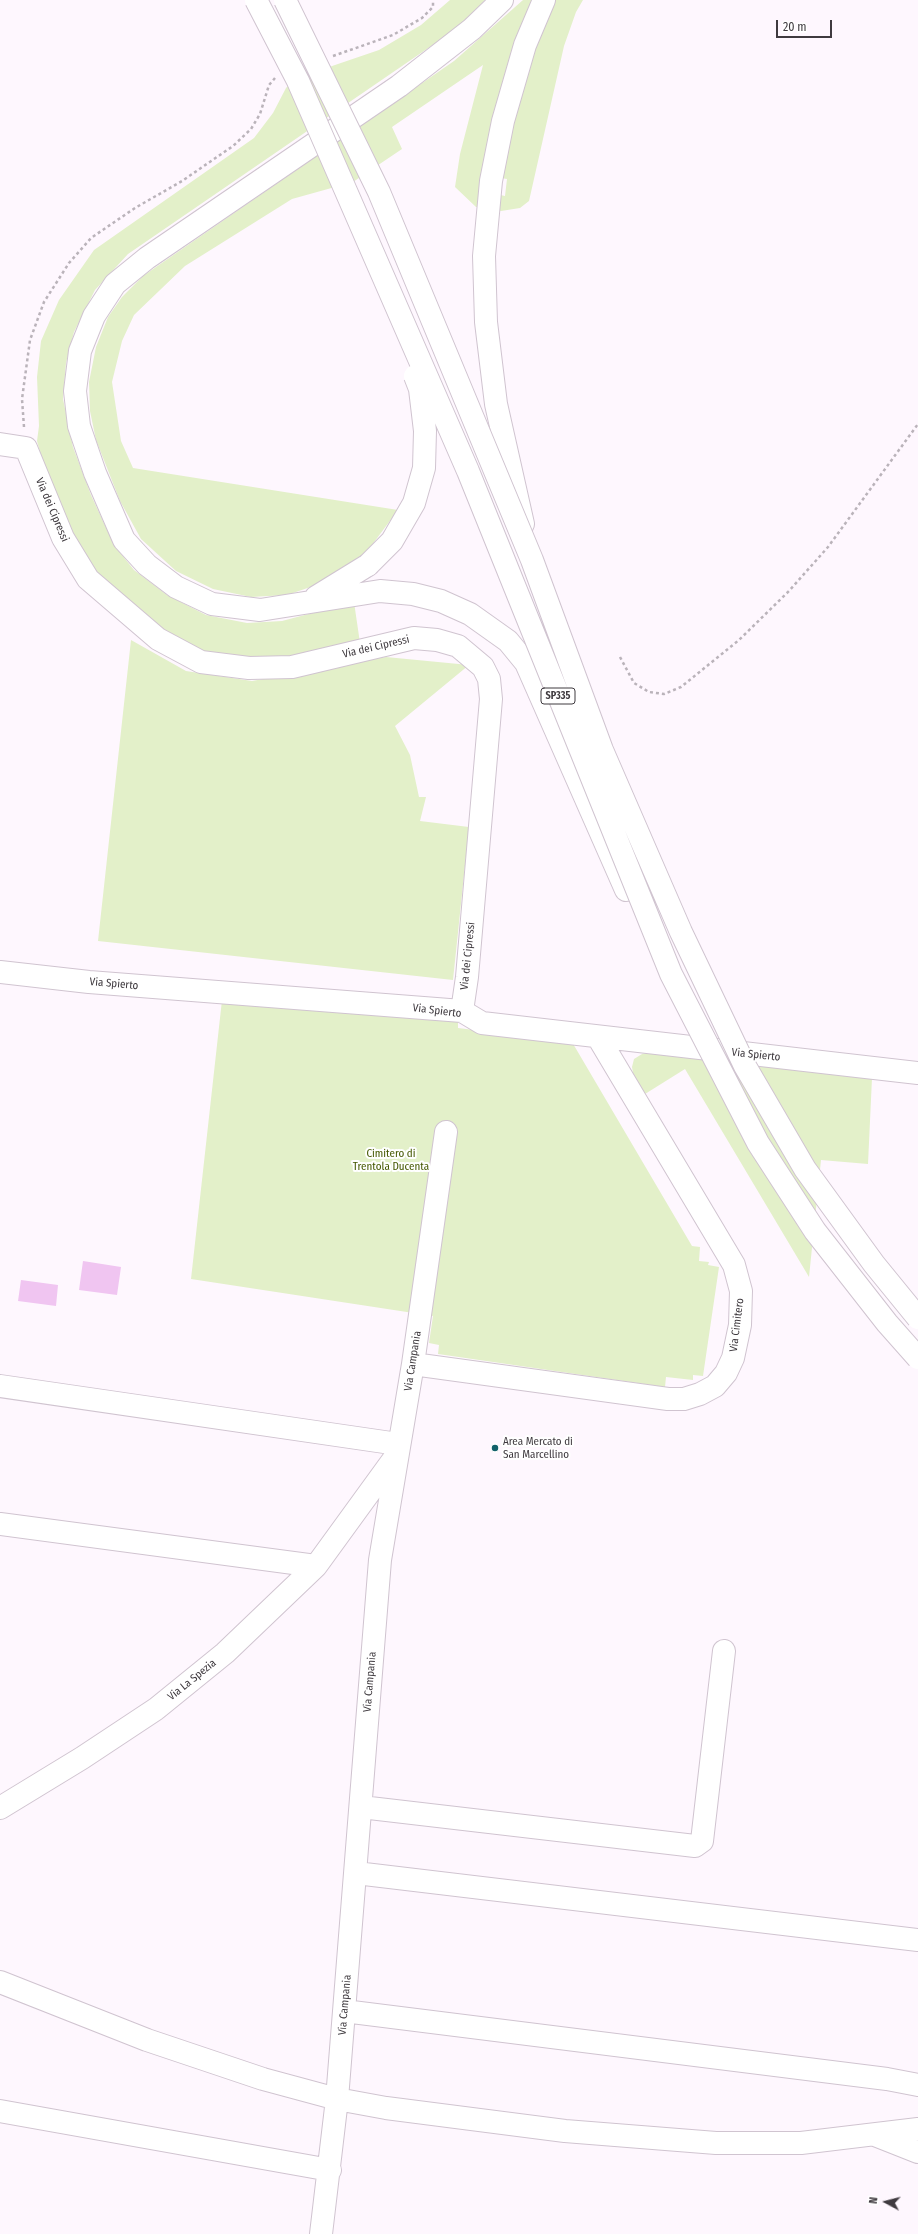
<!DOCTYPE html>
<style>
body{margin:0}
#map{position:relative;width:918px;height:2234px;overflow:hidden;background:#fef7fe;font-family:"Fira Sans Condensed",sans-serif}
canvas{display:block}
.north{position:absolute;left:866px;top:2182px;width:40px;height:40px;-webkit-text-stroke:3px #fff;paint-order:stroke;rotate:277deg;font-size:11px;font-weight:700;line-height:16px;text-align:center;color:#3f3a3f}
.north::after{content:'';display:block;margin:auto;width:14px;height:18px;background:#3f3a3f;clip-path:polygon(50% 0,100% 100%,50% 72%,0 100%)}
.scale{position:absolute;left:776px;top:20px;width:56px;height:18px;box-sizing:border-box;border:2px solid #3f3a3f;border-top:0;padding-left:5px;font-size:12px;line-height:14px;white-space:nowrap;color:#3f3a3f;-webkit-text-stroke:3px #fff;paint-order:stroke}
</style>
<div id="map">
<canvas width="918" height="2234"></canvas>
<div class="north">N</div>
<div class="scale">20 m</div>
</div>
<script>
const ctx = document.querySelector('canvas').getContext('2d');
ctx.lineJoin = 'round';
function fillPath(path, color) { ctx.fillStyle = color; ctx.fill(path, 'evenodd'); }
const shape = rows => new Path2D(rows.map(r => 'M' + r).join(''));
function trace(path, color, width, dash) { ctx.strokeStyle = color; ctx.lineWidth = width; ctx.lineCap = dash ? 'butt' : 'round'; ctx.setLineDash(dash || []); ctx.stroke(path); }
function drawText(font, color, halo, rows, align = 'center') {
  ctx.font = font + ' "Fira Sans Condensed",sans-serif'; ctx.lineWidth = 4; ctx.setLineDash([]); ctx.textBaseline = 'middle'; ctx.strokeStyle = halo; ctx.fillStyle = color; for (const [text, x, y, turn = 0] of rows) {
    ctx.save(); ctx.translate(x, y); ctx.rotate((+turn || 0) * Math.PI / 180); ctx.textAlign = isNaN(turn) ? turn : align; if (halo) ctx.strokeText(text, 0, 0); ctx.fillText(text, 0, 0); ctx.restore();
  }
}
const green = shape([
 [450,0,485,0,456,29,128,254,95,290,74,332,66,363,63,399,73,447,91,495,114,545,134,570,167,595,206,615,247,623,282,621,354,602,360,643,272,661,203,653,143,622,79,555,48,483,37,441,39,426,37,377,41,341,59,300,94,250,254,138,273,113,286,88,294,79,379,50,421,25],
 [523,0,532,0,482,191,505,196,507,179,501,178,528,60,552,0,583,0,576,12,564,46,529,201,520,208,501,211,476,207,455,187,460,154,483,65,392,127,402,149,353,182,292,199,185,266,134,315,122,341,112,382,121,441,133,468,398,510,360,561,337,578,287,595,251,597,213,589,176,571,141,539,120,501,96,440,90,411,89,382,96,347,108,317,122,297,143,276,454,61],
 [131,640,186,671,252,681,386,657,469,665,395,726,410,755,419,797,426,797,420,821,469,827,453,980,98,941],
 [222,1000,458,1017,458,1028,572,1042,692,1246,700,1247,699,1261,709,1262,708,1265,719,1267,703,1376,693,1375,693,1380,666,1377,665,1387,438,1354,439,1345,429,1343,433,1316,191,1279],
 [651,1052,872,1078,868,1164,821,1160,809,1277,685,1069,645,1094,633,1073,632,1067,634,1059,642,1054]
]);
const building = shape([
 [83,1261,121,1267,117,1295,79,1290],
 [21,1280,58,1285,56,1306,18,1301]
]);
const path = shape([
 [333,56,393,35,422,18,433,7,433,0],
 [24,427,22,399,30,340,44,302,69,263,91,238,135,208,182,181,233,146,251,129,260,114,269,85,275,78],
 [620,657,634,683,649,692,664,694,681,687,739,640,789,591,828,547,918,424]
]);
const street = shape([
 [0,444,26,448,63,538,88,579,158,639,201,662,249,668,292,667,414,638,437,640,458,646,483,667,489,679,491,699,467,977,462,1011],
 [0,972,89,982,462,1011,482,1023,918,1073],
 [413,1364,668,1399,684,1399,700,1394,715,1386,726,1373,733,1358,740,1325,741,1291,734,1265,598,1037],
 [0,1386,398,1444],
 [0,1524,316,1566],
 [361,1807,695,1846,702,1841,724,1651],
 [0,1808,82,1758,156,1709,225,1653,316,1566,393,1460],
 [356,1873,918,1940],
 [0,1982,147,2040,263,2079,337,2099,386,2108,565,2131,716,2143,801,2143,918,2129],
 [344,2011,887,2079,918,2085],
 [0,2111,330,2170],
 [875,2135,918,2152],
 [321,2234,337,2099,380,1560,413,1364,446,1132]
]);
const highway = shape([
 [502,0,472,29,399,86,147,258,115,284,94,316,80,351,75,391,79,426,95,473,124,540,147,565,176,587,212,604,260,610,380,591,413,594,441,601,470,614,508,641,526,663,626,890],
 [523,524,496,404,486,322,484,256,491,181,503,121,525,45,544,0],
 [316,597,368,565]
]);
const highwayBridge = shape([
 [256,0,298,81,468,471,671,974,758,1143,815,1231,887,1323,918,1358],
 [285,0,379,192,532,560,602,750,681,932,745,1066,805,1169,874,1264,918,1318],
 [368,565,392,541,414,503,424,468,425,431,420,389,415,376]
]);
const markers = [
 [495,1448,4,"#12616a"]
];
const shields = [
 [558,696,34]
];
const shieldNames = [
 ["SP335",558,696]
];
const streetNames = [
 ["Via dei Cipressi",52,510,67],
 ["Via dei Cipressi",376,647,-13],
 ["Via dei Cipressi",468,956,-84],
 ["Via Spierto",114,984,5],
 ["Via Spierto",437,1011,7],
 ["Via Spierto",756,1055,6],
 ["Via Cimitero",737,1325,-83],
 ["Via Campania",413,1361,-81],
 ["Via La Spezia",192,1680,-39],
 ["Via Campania",370,1682,-85],
 ["Via Campania",345,2005,-85]
];
const parkNames = [
 ["Cimitero di",391,1154],
 ["Trentola Ducenta",391,1167]
];
const poiNames = [
 ["Area Mercato di",503,1442],
 ["San Marcellino",503,1455]
];
fillPath(green, '#e3f0c9');
fillPath(building, '#f0c5f1');
trace(street, '#d0c4d0', 24);
trace(highway, '#d0c4d0', 24);
trace(path, '#bab3ba', 2.5, [3, 3]);
trace(street, '#fff', 22);
trace(highway, '#fff', 22);
trace(highwayBridge, '#d0c4d0', 24, []);
trace(highwayBridge, '#fff', 22);
for (const [x, y, r, color] of markers) { const dot = new Path2D(); dot.arc(x, y, r, 0, 2 * Math.PI); ctx.fillStyle = color; ctx.fill(dot); trace(dot, '#fff', 1.5); }
for (const [x, y, w] of shields) { const box = new Path2D(); box.roundRect(x - w / 2, y - 8, w, 16, 3); ctx.fillStyle = '#fff'; ctx.fill(box); trace(box, '#3f3a3f', 1); }
drawText('bold 10px', '#3f3a3f', null, shieldNames);
drawText('11px', '#3f3a3f', '#fff', streetNames);
drawText('11px', '#455800', '#fff', parkNames);
drawText('11px', '#3f3a3f', '#fff', poiNames, 'left');
</script>
